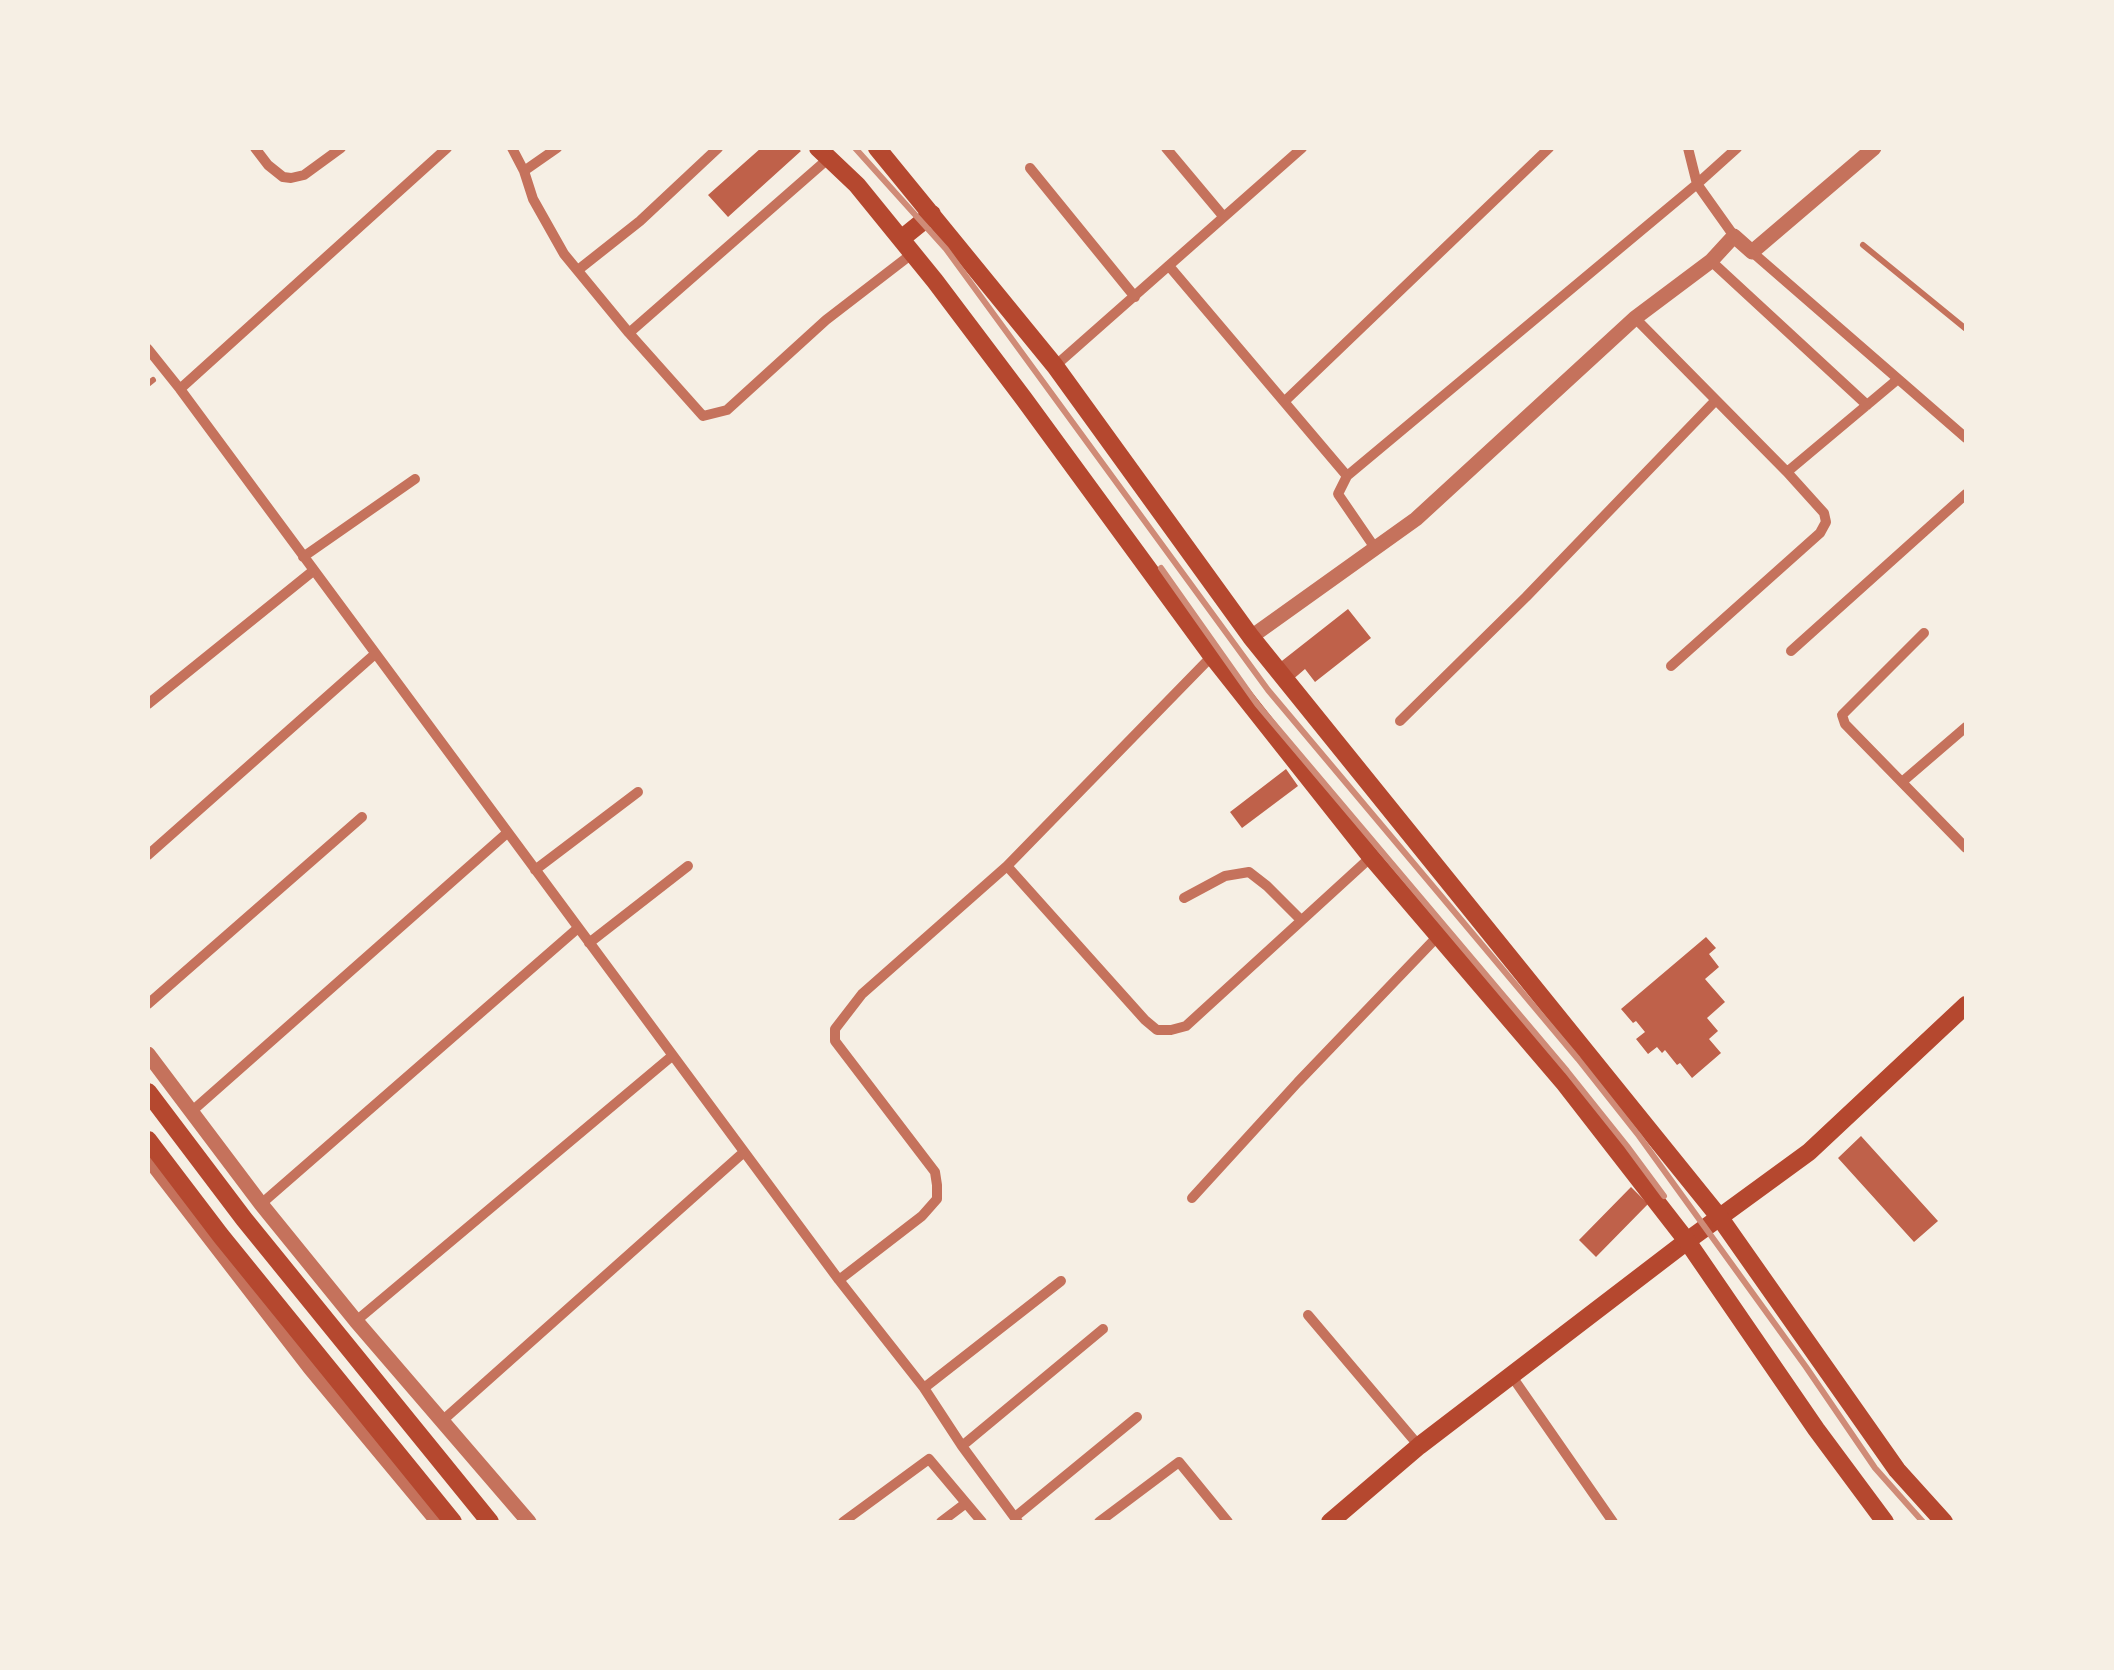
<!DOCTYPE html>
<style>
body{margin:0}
#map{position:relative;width:2114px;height:1670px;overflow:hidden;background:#f6efe4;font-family:Arial,sans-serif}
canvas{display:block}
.frame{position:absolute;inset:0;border:150px solid #f6efe4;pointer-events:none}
</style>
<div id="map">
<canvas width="2114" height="1670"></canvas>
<div class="frame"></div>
</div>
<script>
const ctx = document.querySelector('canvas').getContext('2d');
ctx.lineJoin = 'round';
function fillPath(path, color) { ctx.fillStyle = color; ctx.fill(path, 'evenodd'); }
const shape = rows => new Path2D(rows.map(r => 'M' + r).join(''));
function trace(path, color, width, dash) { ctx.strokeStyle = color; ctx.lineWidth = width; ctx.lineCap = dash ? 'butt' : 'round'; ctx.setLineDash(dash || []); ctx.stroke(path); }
const building = shape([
 [761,148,797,148,801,151,728,217,708,195],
 [1348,609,1371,638,1315,682,1305,669,1291,681,1278,664],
 [1286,769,1298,786,1242,828,1230,812],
 [1706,937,1716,948,1709,954,1719,967,1705,979,1725,1002,1707,1018,1718,1031,1709,1039,1721,1053,1692,1078,1680,1063,1677,1065,1665,1050,1662,1053,1657,1047,1648,1054,1636,1039,1645,1032,1636,1021,1633,1023,1621,1009],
 [1861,1136,1938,1221,1914,1242,1838,1158],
 [1631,1187,1648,1204,1596,1257,1579,1240]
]);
const service = shape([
 [1863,245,1966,329],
 [148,384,153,380]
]);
const minor = shape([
 [255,148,268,165,283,177,291,178,304,175,341,148],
 [512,148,524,171,533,199,564,254,629,333,703,416,727,410,826,320,913,253],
 [1166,148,1223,216],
 [1688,148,1697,184,1734,236],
 [1030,168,1135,297],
 [524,171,557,148],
 [1752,252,1966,438],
 [1711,261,1867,405],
 [1169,266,1347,476,1338,494,1375,548],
 [578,270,640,221,718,148],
 [1635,318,1787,472,1824,513,1826,522,1820,533,1671,666],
 [629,333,829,158],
 [148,349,180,389,839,1280,924,1388,962,1446,1018,1522],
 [1055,366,1302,148],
 [180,389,447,148],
 [1285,401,1549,148],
 [1787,472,1898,379],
 [1347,476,1697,184,1737,148],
 [303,557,415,479],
 [1924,633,1842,715,1845,724,1966,848],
 [1791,651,1966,494],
 [148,704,313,571],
 [1400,721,1526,597,1716,400],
 [1902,782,1966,727],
 [148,855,375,654],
 [1007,866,1145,1020,1157,1030,1171,1030,1186,1026,1371,857],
 [535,870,638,792],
 [1184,898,1225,876,1249,872,1267,886,1301,920],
 [589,943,688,866],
 [148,1004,362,817],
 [191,1112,507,833],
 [1192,1198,1298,1082,1438,936],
 [261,1204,578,928],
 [839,1280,922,1216,937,1199,937,1185,935,1172,835,1041,835,1029,862,994,1007,866,1212,656],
 [1308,1315,1419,1446],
 [356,1321,672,1056],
 [1511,1375,1613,1522],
 [924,1388,1061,1281],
 [442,1421,744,1152],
 [962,1446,1103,1329],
 [1015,1517,1137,1417],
 [843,1522,929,1459,982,1522],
 [941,1522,966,1503],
 [1099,1522,1179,1462,1228,1522]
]);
const tertiary = shape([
 [1251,637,1416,519,1635,318,1711,261,1734,236,1752,252,1874,148],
 [148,1054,261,1204,356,1321,529,1522],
 [148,1158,310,1368,438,1522]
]);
const secondary = shape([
 [1330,1522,1419,1446,1687,1241,1809,1152,1966,1005]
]);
const primary = shape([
 [818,148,857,185,935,281,1024,399,1212,656,1371,857,1565,1084,1687,1241,1816,1429,1885,1522],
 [877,148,1055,366,1251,637,1720,1218,1897,1470,1944,1522],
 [901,239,932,214],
 [148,1092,244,1219,490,1522],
 [148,1140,221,1236,453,1522]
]);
const rail = shape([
 [855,148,946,249,1268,690,1578,1059,1639,1136,1806,1367,1875,1468,1923,1522],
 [1161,568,1257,704,1567,1071,1627,1146,1664,1196]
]);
fillPath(building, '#bf614a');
trace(service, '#c5725c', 6);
trace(minor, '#c5725c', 10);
trace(tertiary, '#c5725c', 15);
trace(secondary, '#b5482f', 18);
trace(primary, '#b5482f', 18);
trace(rail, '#cf8b77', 6);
</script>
